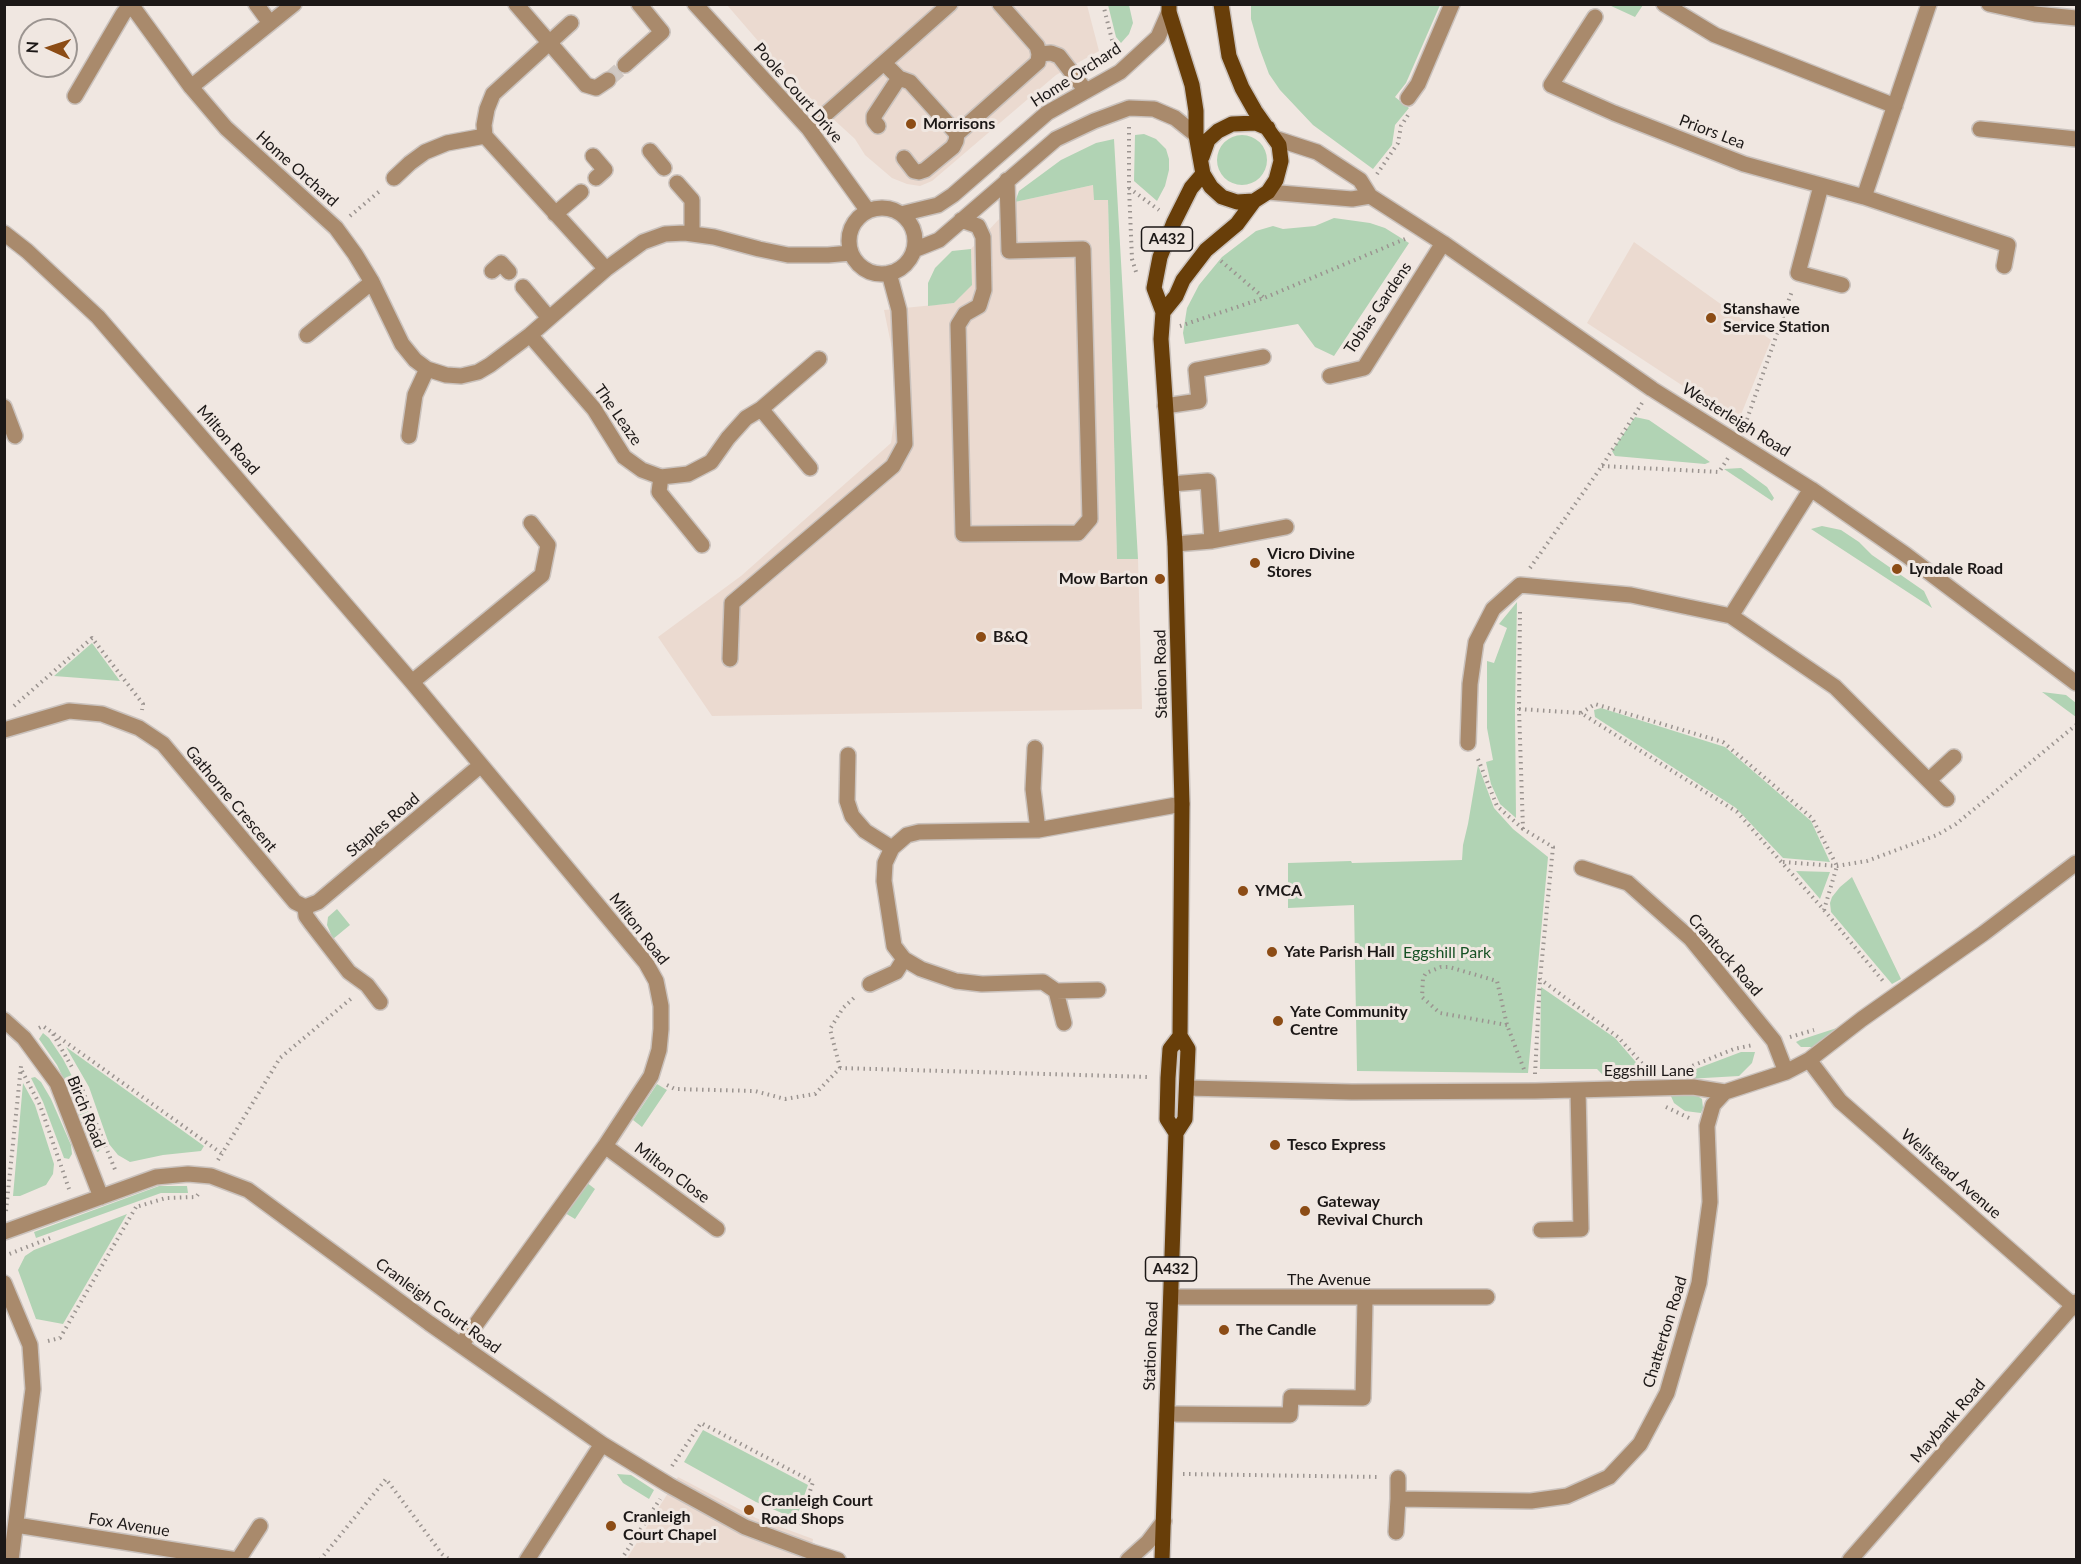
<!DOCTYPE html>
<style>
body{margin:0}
#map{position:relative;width:2081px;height:1564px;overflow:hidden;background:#f0e7e1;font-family:Lato,sans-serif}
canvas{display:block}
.frame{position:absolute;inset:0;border:6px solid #1c1817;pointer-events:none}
.north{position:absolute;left:18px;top:18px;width:60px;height:60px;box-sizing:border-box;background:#f0e7e1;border:2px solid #9b9490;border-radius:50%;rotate:273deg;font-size:16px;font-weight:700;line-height:24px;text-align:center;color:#1c1817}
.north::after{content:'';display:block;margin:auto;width:21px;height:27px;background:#8c4c15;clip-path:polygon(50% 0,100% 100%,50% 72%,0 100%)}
</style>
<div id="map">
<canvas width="2081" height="1564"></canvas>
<div class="frame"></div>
<div class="north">N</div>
</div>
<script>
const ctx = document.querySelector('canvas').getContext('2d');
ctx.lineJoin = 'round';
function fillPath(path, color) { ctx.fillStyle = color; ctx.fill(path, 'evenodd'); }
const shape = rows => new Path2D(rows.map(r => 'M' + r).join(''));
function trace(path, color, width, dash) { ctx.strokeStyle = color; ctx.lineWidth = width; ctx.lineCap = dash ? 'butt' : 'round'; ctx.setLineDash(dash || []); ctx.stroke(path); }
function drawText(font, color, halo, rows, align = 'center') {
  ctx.font = font + ' Lato,sans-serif'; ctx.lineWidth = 6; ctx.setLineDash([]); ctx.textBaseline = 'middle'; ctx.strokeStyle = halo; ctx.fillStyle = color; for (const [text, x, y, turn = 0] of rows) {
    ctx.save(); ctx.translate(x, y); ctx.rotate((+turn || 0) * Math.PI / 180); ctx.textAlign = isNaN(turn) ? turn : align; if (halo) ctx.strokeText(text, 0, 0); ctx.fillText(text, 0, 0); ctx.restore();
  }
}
const built = shape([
 [727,5,1087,5,1099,51,1056,75,932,181,920,186,907,184,892,178,865,155,855,139,796,85],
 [1093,185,1108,200,1117,559,1138,559,1142,709,712,716,658,637,741,576,891,443,895,414,892,349,884,310,954,303,972,284,971,249,1015,202],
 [1634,242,1771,340,1738,422,1587,323],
 [678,1477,756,1518,813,1539,810,1559,626,1560]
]);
const green = shape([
 [1108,5,1129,5,1133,23,1129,34,1121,43,1116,37],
 [1251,5,1440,5,1406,83,1395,97,1409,108,1395,125,1392,145,1373,169,1313,125,1280,90,1269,74,1259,47,1251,19],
 [1609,5,1643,5,1635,17],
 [1144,134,1156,139,1166,149,1169,159,1169,170,1165,186,1157,201,1134,181,1135,135],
 '1217 160a25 25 0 1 1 50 0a25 25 0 1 1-50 0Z',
 [1114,139,1138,559,1117,559,1108,200,1094,200,1093,185,1015,202,1019,191,1061,160,1096,143],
 [1334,218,1370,223,1385,228,1409,243,1334,356,1315,347,1298,324,1185,344,1183,333,1187,308,1199,285,1222,257,1256,231,1273,226,1283,229,1315,226],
 [971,249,972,285,954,303,928,306,928,283,935,268,952,251],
 [1635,417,1649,420,1710,462,1705,464,1615,456,1612,451],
 [1741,468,1767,487,1774,498,1772,501,1724,469],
 [1822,526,1841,530,1859,542,1872,555,1924,591,1932,608,1811,529],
 [1517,602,1515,711,1516,818,1500,804,1491,784,1486,762,1493,760,1487,728,1487,661,1494,663,1507,628,1499,624],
 [92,643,120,681,54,676],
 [2042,692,2066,695,2076,703,2076,717],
 [1601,708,1725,747,1811,821,1830,862,1783,858,1736,808,1595,717,1594,710],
 [1478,765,1494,808,1513,829,1548,857,1528,1073,1357,1071,1354,905,1288,908,1288,863,1351,861,1352,863,1462,860,1463,845,1468,824],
 [1796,871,1830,872,1820,899],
 [1852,877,1901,979,1892,984,1831,912,1830,903,1832,897,1840,887],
 [337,909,350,925,333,939,327,925,328,917],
 [1541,987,1615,1038,1647,1075,1603,1075,1597,1069,1540,1069],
 [1849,1024,1815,1047,1801,1047,1796,1042,1800,1040],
 [43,1033,49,1038,63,1059,82,1095,102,1147,98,1152,93,1149,73,1098,57,1065,39,1039],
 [66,1047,204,1146,201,1151,163,1155,130,1162,118,1155,109,1144,89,1087],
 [1741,1052,1755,1052,1752,1063,1739,1076,1687,1079,1689,1073,1696,1069],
 [35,1077,41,1082,51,1099,71,1145,72,1154,69,1159,64,1158,43,1102,31,1078],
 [23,1083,35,1105,54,1164,53,1174,46,1185,20,1196,13,1196],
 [657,1084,667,1090,642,1127,633,1120],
 [1692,1092,1702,1099,1703,1108,1701,1113,1685,1111,1674,1103,1670,1094],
 [586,1182,595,1189,575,1219,565,1213],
 [159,1186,187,1186,188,1193,161,1193,36,1238,34,1232],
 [127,1214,63,1324,36,1319,18,1270,25,1256,34,1250],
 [703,1430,808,1485,796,1519,756,1502,684,1462],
 [617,1474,631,1475,654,1490,649,1499,623,1483]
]);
const minorTunnel = shape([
 [608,80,625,65]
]);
const path = shape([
 [1103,4,1115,52],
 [1129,127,1129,188,1132,259,1137,275],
 [1377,174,1398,143,1401,126,1408,115],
 [1129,188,1159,210],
 [350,216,381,190],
 [1221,261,1263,297],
 [1180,326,1264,298,1405,239],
 [1745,425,1792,291],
 [1602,466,1719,472,1728,458],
 [1530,568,1602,466,1642,403],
 [1520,612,1519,709,1523,829,1553,847,1540,979,1618,1037,1648,1070],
 [14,706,92,638,143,704,142,710],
 [1519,709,1581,713,1737,812,1824,910,1883,981],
 [1581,713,1595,704,1723,742,1812,818,1837,866,1824,910],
 [1478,759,1497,806,1523,829],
 [1783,862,1837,866,1867,861,1937,835,1956,824,2076,725],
 [1507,1025,1440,1013,1422,997,1423,978,1426,973,1441,967,1449,967,1497,981,1507,1025,1525,1072],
 [39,1028,43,1026,221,1153],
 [53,1034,73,1069],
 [1790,1037,1814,1030],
 [840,1068,830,1029,843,1008,856,996],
 [1687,1068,1734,1049,1753,1045],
 [22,1071,40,1105,69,1189],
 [1535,1074,1540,979],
 [78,1079,116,1172],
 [667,1085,675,1089,755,1091,785,1099,815,1094,840,1068,1149,1077],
 [1666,1107,1689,1118],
 [218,1160,280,1058,353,997],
 [139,1206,166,1198,196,1197,200,1192],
 [6,1211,21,1066],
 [4,1256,50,1238],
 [48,1341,60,1338,136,1207],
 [672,1466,701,1423,813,1482,798,1528],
 [1183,1474,1379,1477],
 [320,1560,386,1479,442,1554,450,1560],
 [621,1560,660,1499]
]);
const minor = shape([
 [129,4,135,10,191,87,226,128,336,228,355,254,372,282,402,344,415,360,427,369,446,375,461,376,478,372,490,365,530,335,606,269,643,242,665,234,685,233,714,237,759,249,788,255,828,255,851,253],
 [256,4,270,23],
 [516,4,586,85,596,88,608,80],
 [695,4,809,129,868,211],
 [1664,4,1715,35,1895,106],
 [1989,4,2035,14,2076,18],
 [1595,17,1551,85,1614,113,1744,164,1864,197,2008,245,2004,266],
 [571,23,493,94,487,109,484,125,485,136,606,269],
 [1039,54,1051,53,1059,56,1086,91],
 [884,63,899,78,910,82,957,134,1038,62,1039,54,1037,46,1000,4],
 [625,65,662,32,639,4],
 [191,87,294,4],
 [75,96,123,14,130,5],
 [1408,98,1418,84,1452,4],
 [878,126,874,121,874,116,899,78],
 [809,129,950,4],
 [1980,129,2076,139],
 [1274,138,1317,152,1360,180,1370,196,1443,243,1652,389,1811,489,1906,555,2076,683],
 [650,151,664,168],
 [593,156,605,170,596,178],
 [904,158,914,171,919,172,925,170,953,147,956,141,957,134],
 [394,178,410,163,425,152,447,143,485,136],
 [677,183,692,200,692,234],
 [1821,186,1798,273,1842,285],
 [1268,192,1352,199,1370,196],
 [1864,197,1929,4],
 '849 241a33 33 0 1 1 66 0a33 33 0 1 1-66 0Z',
 [555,214,581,192],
 [901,214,938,205,953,195,1047,113,1120,72,1158,37,1169,12],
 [961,220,978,226,983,237,984,290,979,306,965,314,958,325,963,534,1078,533,1090,519,1083,249,1009,251,1007,180],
 [4,233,27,251,98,317,412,682,646,963,656,981,661,1006,661,1029,659,1050,651,1076,605,1146,461,1345],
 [914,250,939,240,1056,139,1094,121,1129,108,1154,109,1175,118,1196,135],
 [492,271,501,263,509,272],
 [523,287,549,318],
 [307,335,372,282],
 [530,335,594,409,624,457,642,470,661,477,688,474,711,462,728,438,746,418,761,409,819,359],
 [1330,376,1364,368,1443,243],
 [1165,406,1199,401,1196,370,1263,357],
 [4,407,15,436],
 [761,409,810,468],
 [409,436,415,395,427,369],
 [661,477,659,492,702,545],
 [1171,484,1208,481,1212,541,1175,544],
 [1212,541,1286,527],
 [1731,616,1811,489],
 [730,659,732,603,893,466,905,444,899,310,889,273],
 [412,682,542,575,548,545,531,523],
 [4,730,69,711,102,714,139,728,163,744,295,902,305,907],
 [1468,743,1470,684,1476,642,1493,609,1520,585,1631,595,1731,616,1835,687,1947,799],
 [1035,748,1033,789,1038,830],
 [848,755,847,801,852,816,865,831,892,848],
 [1929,780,1954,757],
 [1582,868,1628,883,1691,939,1774,1041,1786,1072],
 [305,907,318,902,481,765],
 [305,907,306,916,311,923,349,972,367,985,380,1002],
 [870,984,896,972,904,959],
 [1056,991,1043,982,982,984,956,981,921,969,904,959,894,946,884,881,885,863,892,848,907,835,919,832,1038,830,1182,804],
 [1056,991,1098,990],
 [1056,991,1064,1023],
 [4,1020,24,1038,57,1083,101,1197],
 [1809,1060,1840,1101,2076,1308],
 [1187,1088,1352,1092,1535,1091,1693,1087,1725,1092,1786,1072,1809,1060,1862,1019,1984,933,2076,863],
 [605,1146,717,1229],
 [1541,1230,1581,1229,1578,1090],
 [4,1232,156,1177,188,1174,211,1176,248,1190,429,1323,602,1444,669,1485,745,1527,812,1552,838,1560],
 [4,1283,30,1345,33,1389,11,1560],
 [1171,1297,1487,1297],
 [1167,1414,1290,1415,1291,1397,1363,1398,1365,1299],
 [1398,1478,1398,1499,1531,1501,1567,1496,1609,1477,1640,1444,1667,1393,1699,1283,1710,1202,1707,1126,1713,1105,1725,1092],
 [16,1525,237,1560],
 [1396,1532,1398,1499],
 [238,1560,260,1526],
 [527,1560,602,1444],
 [1128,1560,1148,1542,1164,1521],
 [1850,1560,2076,1302]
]);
const major = shape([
 [1169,4,1169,12,1192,85,1196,111,1196,135,1203,174,1211,187,1222,197,1237,202,1254,201,1268,192,1276,180,1281,161,1279,145,1255,111,1242,88,1229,56,1221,4],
 [1202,157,1208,140,1218,131,1232,124,1256,123,1268,128],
 [1163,312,1176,296,1183,280,1206,250,1237,224,1254,201],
 [1176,1133,1167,1119,1168,1078,1170,1049,1180,1036],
 [1162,1560,1176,1133,1185,1119,1188,1049,1180,1036,1182,804,1175,544,1161,339,1163,312,1154,288,1160,257,1174,222,1191,188,1203,174]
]);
const markers = [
 [911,124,6,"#8c4c15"],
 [1711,318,6,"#8c4c15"],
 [1255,563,6,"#8c4c15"],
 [1897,569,6,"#8c4c15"],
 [1160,579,6,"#8c4c15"],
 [981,637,6,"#8c4c15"],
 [1243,891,6,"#8c4c15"],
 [1272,952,6,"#8c4c15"],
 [1278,1021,6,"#8c4c15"],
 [1275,1145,6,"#8c4c15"],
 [1305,1211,6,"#8c4c15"],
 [1224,1330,6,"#8c4c15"],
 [749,1510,6,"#8c4c15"],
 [611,1526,6,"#8c4c15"]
];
const shields = [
 [1167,239,51],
 [1171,1269,51]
];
const shieldNames = [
 ["A432",1167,239],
 ["A432",1171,1269]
];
const streetNames = [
 ["Home Orchard",1076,75,-33],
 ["Poole Court Drive",798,93,49],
 ["Priors Lea",1712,132,21],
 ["Home Orchard",297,169,42],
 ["Tobias Gardens",1378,308,-56],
 ["The Leaze",618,415,55],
 ["Westerleigh Road",1736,420,32],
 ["Milton Road",228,440,49],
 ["Station Road",1161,674,-91],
 ["Gathorne Crescent",231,799,50],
 ["Staples Road",383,825,-40],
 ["Milton Road",639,929,52],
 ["Crantock Road",1725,955,49],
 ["Eggshill Lane",1649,1071],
 ["Birch Road",86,1112,68],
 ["Milton Close",672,1173,37],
 ["Wellstead Avenue",1951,1174,41],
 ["The Avenue",1329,1280],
 ["Cranleigh Court Road",438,1306,36],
 ["Chatterton Road",1665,1332,-73],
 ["Station Road",1151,1346,-88],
 ["Maybank Road",1948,1421,-49],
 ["Fox Avenue",129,1525,9]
];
const poiNames = [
 ["Morrisons",923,124],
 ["Stanshawe",1723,309],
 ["Service Station",1723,327],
 ["Vicro Divine",1267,554],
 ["Stores",1267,572],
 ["Lyndale Road",1909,569],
 ["Mow Barton",1148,579,"right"],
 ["B&Q",993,637],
 ["YMCA",1255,891],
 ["Yate Parish Hall",1284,952],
 ["Yate Community",1290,1012],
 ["Centre",1290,1030],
 ["Tesco Express",1287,1145],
 ["Gateway",1317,1202],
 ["Revival Church",1317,1220],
 ["The Candle",1236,1330],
 ["Cranleigh Court",761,1501],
 ["Road Shops",761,1519],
 ["Cranleigh",623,1517],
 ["Court Chapel",623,1535]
];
const parkNames = [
 ["Eggshill Park",1447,953]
];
fillPath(built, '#ebdad0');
fillPath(green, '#b1d3b4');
trace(minorTunnel, '#d0c8c3', 15, [15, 8]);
trace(minor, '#cac2bd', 18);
trace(major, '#cac2bd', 18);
trace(path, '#9b9490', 4, [1.5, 4.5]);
trace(minor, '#a98a6c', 15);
trace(major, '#683e09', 15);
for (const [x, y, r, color] of markers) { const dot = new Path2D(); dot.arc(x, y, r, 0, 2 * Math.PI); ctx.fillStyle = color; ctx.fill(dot); trace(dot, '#f0e7e1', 2); }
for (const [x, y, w] of shields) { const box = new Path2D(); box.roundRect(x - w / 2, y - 12, w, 24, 4.5); ctx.fillStyle = '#f0e7e1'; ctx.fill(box); trace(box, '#1c1817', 1.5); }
drawText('bold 15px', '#1c1817', null, shieldNames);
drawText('16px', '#1c1817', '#f0e7e1', streetNames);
drawText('bold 16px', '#1c1817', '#f0e7e1', poiNames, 'left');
drawText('16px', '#175225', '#f0e7e1', parkNames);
</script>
